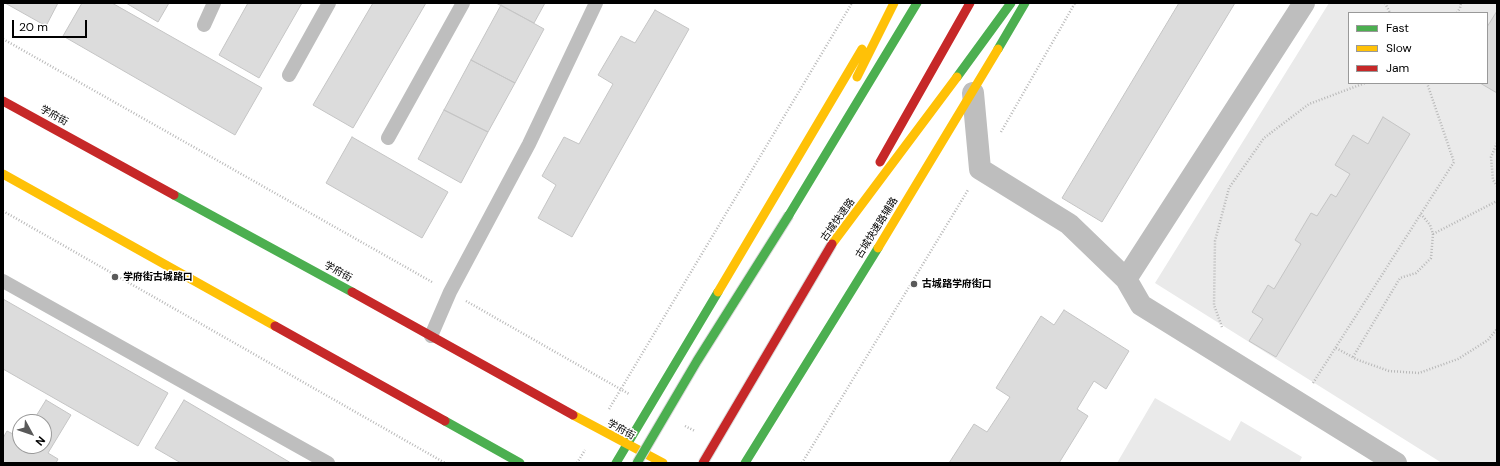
<!DOCTYPE html>
<meta charset="utf-8">
<style>
body{margin:0}
#map{position:relative;width:1500px;height:466px;overflow:hidden;background:#fff;font-family:"DM Sans",sans-serif}
canvas{display:block}
.frame{position:absolute;inset:0;border:4px solid #000;pointer-events:none}
.legend{position:absolute;left:1348px;top:12px;width:140px;height:72px;box-sizing:border-box;background:#fff;border:1px solid #999;margin:0;padding:5px 7px;list-style:none;font-size:12px;color:#000}
.legend li{display:flex;align-items:center;gap:8px;height:20px}
.legend b{width:20px;border:1px solid #999}
.north{position:absolute;left:12px;top:414px;width:40px;height:40px;box-sizing:border-box;background:#fff;border:1px solid #999;border-radius:50%;rotate:130deg;font-size:11px;font-weight:700;line-height:16px;text-align:center;color:#000}
.north::after{content:'';display:block;margin:auto;width:14px;height:18px;background:#595959;clip-path:polygon(50% 0,100% 100%,50% 72%,0 100%)}
.scale{position:absolute;left:12px;top:20px;width:75px;height:18px;box-sizing:border-box;border:2px solid #000;border-top:0;padding-left:5px;font-size:12px;line-height:14px;white-space:nowrap;color:#000;-webkit-text-stroke:3px #fff;paint-order:stroke}
</style>
<div id="map">
<canvas width="1500" height="466"></canvas>
<div class="frame"></div>
<ul class="legend">
<li><b style="height:5px;background:#4caf50"></b>Fast</li>
<li><b style="height:5px;background:#ffc107"></b>Slow</li>
<li><b style="height:5px;background:#c62828"></b>Jam</li>
</ul>
<div class="north">N</div>
<div class="scale">20 m</div>
</div>
<script>
const ctx = document.querySelector('canvas').getContext('2d');
ctx.lineJoin = 'round';
function fillPath(path, color) { ctx.fillStyle = color; ctx.fill(path, 'evenodd'); }
const shape = rows => new Path2D(rows.map(r => 'M' + r).join(''));
function trace(path, color, width, dash) { ctx.strokeStyle = color; ctx.lineWidth = width; ctx.lineCap = dash ? 'butt' : 'round'; ctx.setLineDash(dash || []); ctx.stroke(path); }
function drawText(font, color, halo, rows, align = 'center') {
  ctx.font = font + ' "DM Sans","Noto Sans SC",sans-serif'; ctx.lineWidth = 3; ctx.setLineDash([]); ctx.textBaseline = 'middle'; ctx.strokeStyle = halo; ctx.fillStyle = color; for (const [text, x, y, turn = 0] of rows) {
    ctx.save(); ctx.translate(x, y); ctx.rotate((+turn || 0) * Math.PI / 180); ctx.textAlign = isNaN(turn) ? turn : align; if (halo) ctx.strokeText(text, 0, 0); ctx.fillText(text, 0, 0); ctx.restore();
  }
}
const green = shape([
 [1329,3,1497,3,1497,463,1442,463,1155,283],
 [1349,13,1487,13,1487,83,1349,83],
 [1155,398,1230,441,1241,421,1302,457,1299,463,1117,463]
]);
const building = shape([
 [5,3,58,3,46,26,5,3],
 [82,3,112,3,262,88,235,135,63,36,82,3],
 [126,3,169,3,158,22,126,3],
 [248,3,302,3,259,78,219,55,248,3],
 [373,3,426,3,353,128,313,105,373,3],
 [496,3,545,3,534,23,496,3],
 [1179,3,1235,3,1102,222,1062,198,1179,3],
 [501,5,544,29,515,83,471,60,501,5],
 [655,10,689,29,572,237,538,218,556,185,542,176,564,137,579,144,613,84,598,75,621,36,635,43,655,10],
 [1497,11,1497,93,1480,83,1487,83,1487,27,1497,11],
 [471,60,515,83,488,132,444,110,471,60],
 [444,110,488,132,461,183,418,159,444,110],
 [1383,117,1410,134,1276,357,1249,341,1263,319,1252,312,1268,285,1274,289,1301,244,1295,240,1311,213,1317,216,1331,194,1336,197,1350,174,1335,165,1353,135,1368,144,1383,117],
 [352,137,448,192,422,238,326,183,352,137],
 [3,299,168,393,138,446,3,369,3,299],
 [1064,310,1129,351,1106,389,1094,381,1077,409,1088,416,1059,463,949,463,974,424,987,432,1010,397,996,388,1041,316,1054,325,1064,310],
 [46,400,71,415,48,453,58,459,56,463,3,463,3,438,7,431,17,436,20,431,20,446,44,446,44,422,25,422,27,418,33,421,46,400],
 [184,400,291,463,181,463,155,448,184,400]
]);
const path = shape([
 [1385,3,1390,13],
 [1457,13,1460,8,1461,3],
 [3,39,432,282],
 [1001,132,1075,3],
 [1497,143,1491,157,1493,180,1497,186],
 [3,211,445,463],
 [1433,234,1497,201],
 [466,301,629,394],
 [1222,327,1214,305,1215,241,1229,188,1264,138,1309,104,1365,83],
 [1336,348,1358,360,1389,371,1419,373,1458,359,1488,340,1497,329],
 [1353,357,1400,278,1416,273,1431,258,1433,234,1430,225,1421,214],
 [1313,383,1454,162,1427,83],
 [609,409,852,3],
 [685,426,695,431],
 [577,463,585,450],
 [802,463,968,190]
]);
const lane = shape([
 [204,25,214,3],
 [289,75,329,3],
 [388,138,463,3],
 [3,281,328,463],
 [431,336,450,292,529,144,596,3]
]);
const street = shape([
 [973,93,980,169,1069,224,1126,279,1141,305,1396,463],
 [1126,279,1304,3]
]);
const fast = shape([
 [998,49,1025,3],
 [957,77,1011,3],
 [174,195,352,292],
 [789,215,917,3],
 [445,421,520,463],
 [616,463,718,292],
 [745,463,878,248]
]);
const slow = shape([
 [857,77,894,3],
 [3,174,275,326],
 [832,244,957,77],
 [878,248,998,49],
 [718,292,862,49],
 [573,415,663,463]
]);
const jam = shape([
 [3,101,174,195],
 [880,162,970,3],
 [352,292,573,415],
 [275,326,445,421]
]);
const fastBridge = shape([
 [637,463,697,361,789,215]
]);
const jamBridge = shape([
 [703,463,832,244]
]);
const markers = [
 [115,277,4,"#595959"],
 [914,284,4,"#595959"]
];
const streetNames = [
 ["学府街",54,116,29],
 ["古城快速路",838,220,-54],
 ["古城快速路辅路",877,228,-58],
 ["学府街",338,272,29],
 ["学府街",621,430,29]
];
const poiNames = [
 ["学府街古城路口",123,277],
 ["古城路学府街口",922,284]
];
fillPath(green, '#eaeaea');
fillPath(building, '#dcdcdc');
trace(building, '#c5c5c5', 1);
trace(path, '#b8b8b8', 2.5, [1, 2]);
trace(lane, '#bebebe', 14);
trace(street, '#bebebe', 22);
trace(fast, '#4caf50', 9);
trace(slow, '#ffc107', 9);
trace(jam, '#c62828', 9);
trace(fastBridge, '#dbdbdb', 11, []);
trace(jamBridge, '#dbdbdb', 11, []);
trace(fastBridge, '#4caf50', 9);
trace(jamBridge, '#c62828', 9);
for (const [x, y, r, color] of markers) { const dot = new Path2D(); dot.arc(x, y, r, 0, 2 * Math.PI); ctx.fillStyle = color; ctx.fill(dot); trace(dot, '#fff', 1.5); }
drawText('10px', '#000', '#fff', streetNames);
drawText('bold 10px', '#000', '#fff', poiNames, 'left');
</script>
